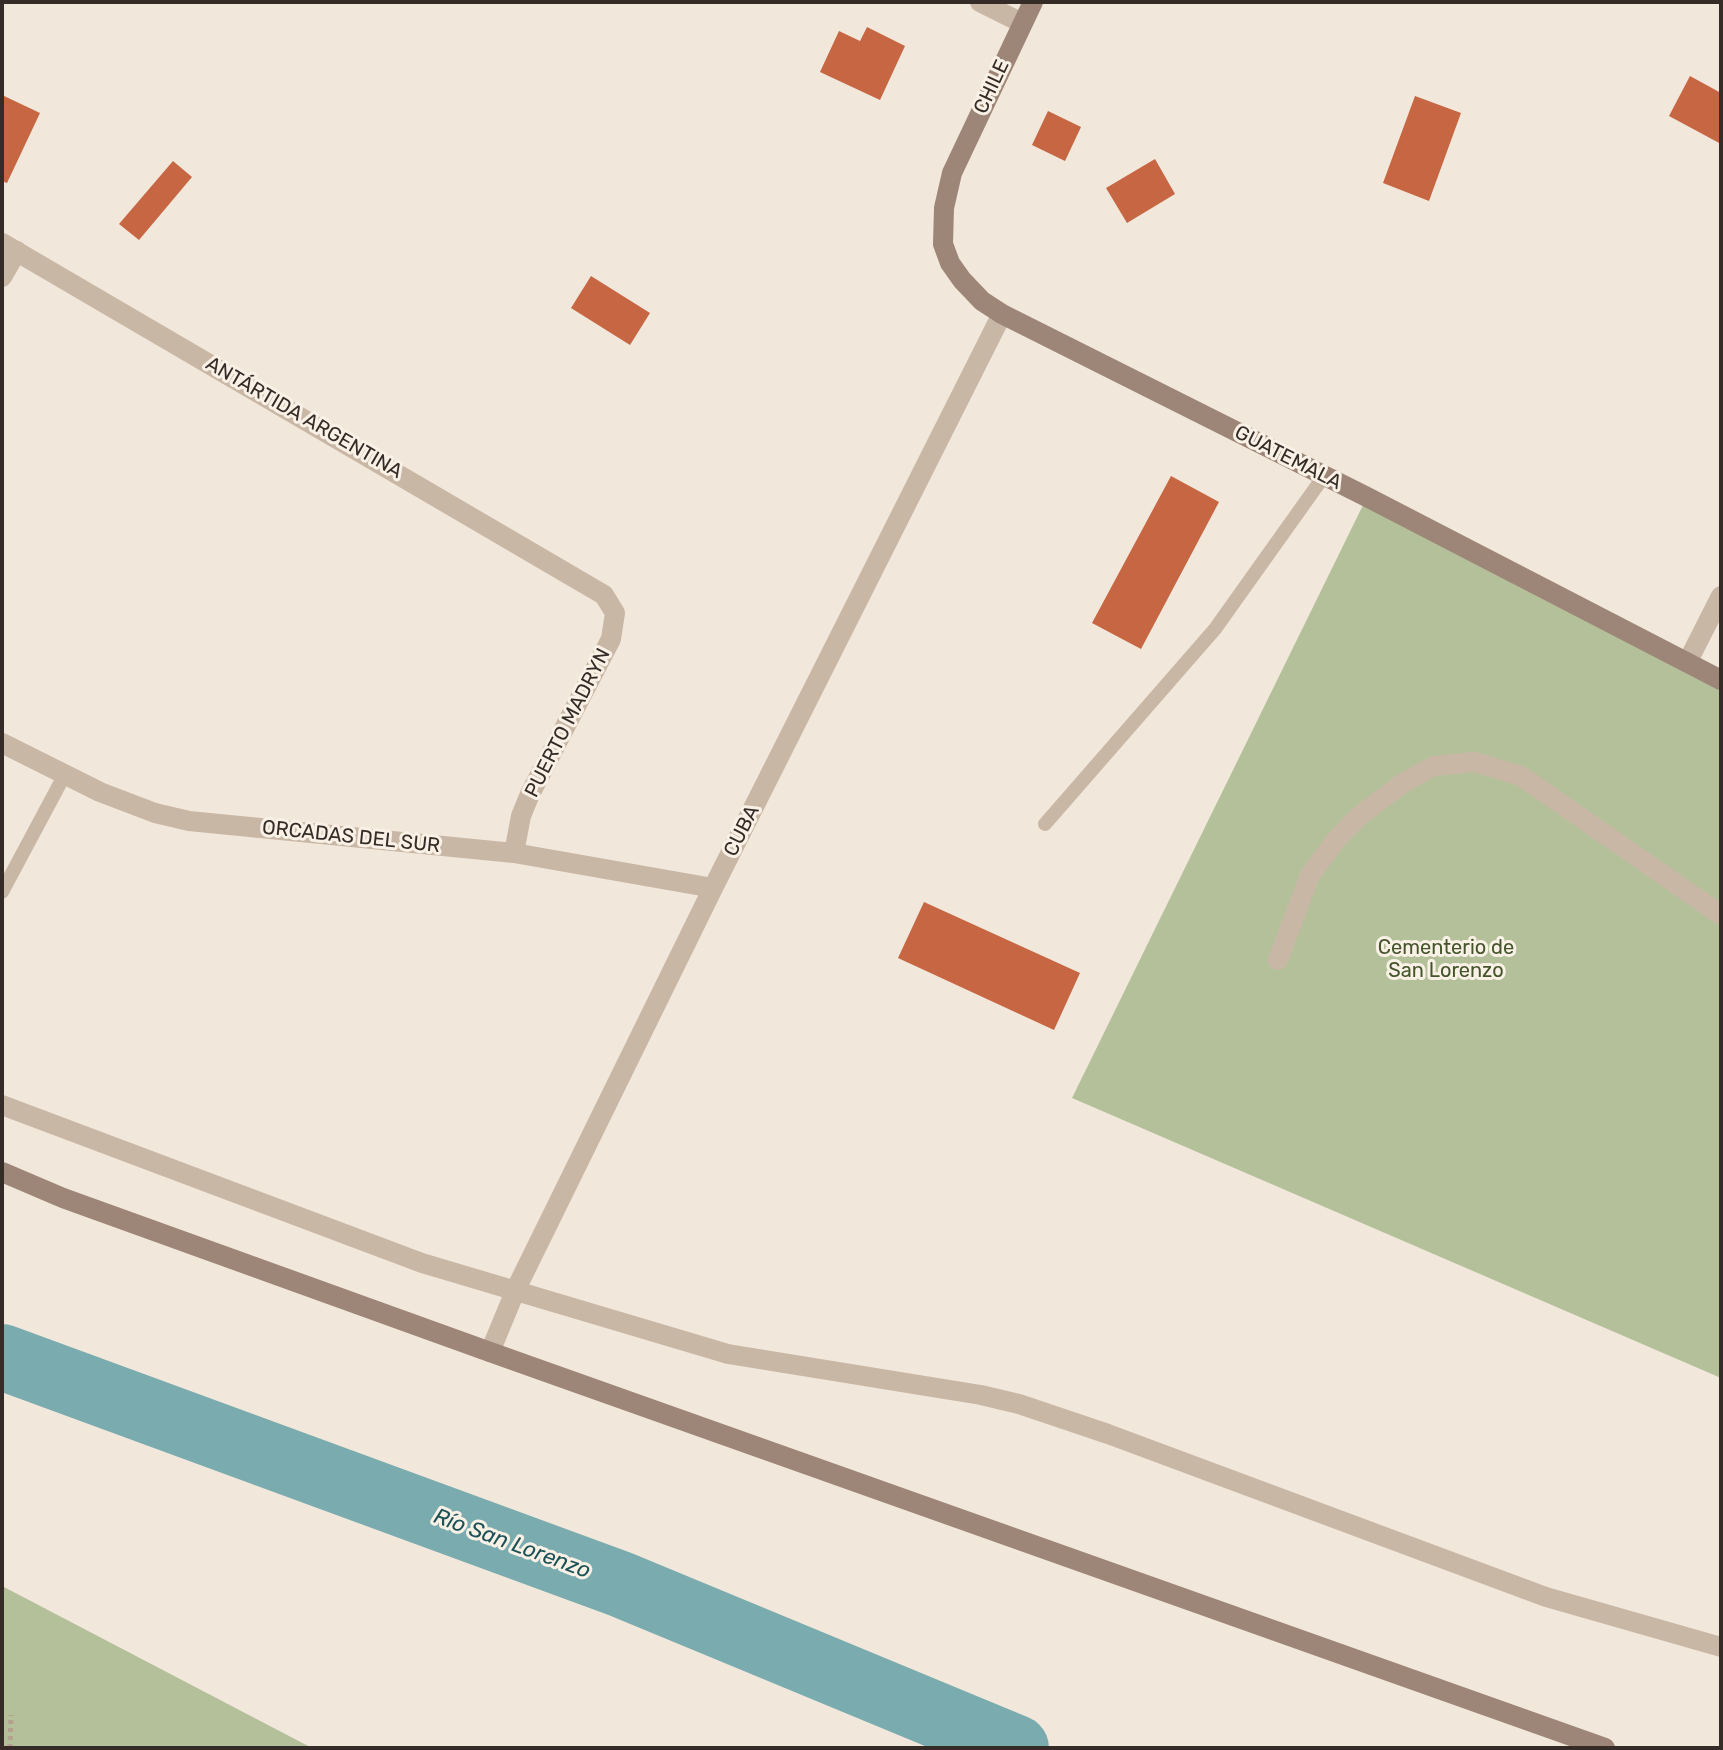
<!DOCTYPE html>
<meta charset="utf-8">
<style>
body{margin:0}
#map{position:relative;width:1723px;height:1750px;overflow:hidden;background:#f1e7da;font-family:Rubik,sans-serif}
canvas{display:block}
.frame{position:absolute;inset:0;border:4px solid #352c27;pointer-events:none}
</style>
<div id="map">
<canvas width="1723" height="1750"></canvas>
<div class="frame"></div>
</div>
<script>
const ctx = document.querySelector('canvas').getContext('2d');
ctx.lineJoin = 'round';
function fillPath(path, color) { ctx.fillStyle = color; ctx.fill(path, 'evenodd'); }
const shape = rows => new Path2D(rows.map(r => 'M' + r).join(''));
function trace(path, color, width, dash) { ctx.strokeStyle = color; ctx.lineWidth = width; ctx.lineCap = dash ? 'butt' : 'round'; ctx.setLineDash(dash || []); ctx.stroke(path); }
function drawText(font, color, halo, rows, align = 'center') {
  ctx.font = font + ' Rubik,sans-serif'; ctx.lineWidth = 6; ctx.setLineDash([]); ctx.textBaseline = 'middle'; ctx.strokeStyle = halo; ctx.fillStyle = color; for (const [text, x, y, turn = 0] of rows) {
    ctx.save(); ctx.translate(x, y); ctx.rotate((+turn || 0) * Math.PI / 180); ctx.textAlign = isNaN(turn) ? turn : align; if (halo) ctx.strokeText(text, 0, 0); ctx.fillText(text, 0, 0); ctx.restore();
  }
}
const green = shape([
 [1367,497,1721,678,1721,1378,1072,1098],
 [2,1586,312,1748,2,1748]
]);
const river = shape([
 [2,1357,620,1584,1016,1748]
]);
const building = shape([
 [867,27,905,46,880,100,820,72,839,31,860,41],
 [1690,76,1721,93,1721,144,1669,116],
 [2,95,40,113,7,183,2,181],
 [1415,96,1461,113,1429,201,1383,183],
 [1048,111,1081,127,1065,161,1032,145],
 [1155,159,1175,194,1127,223,1106,188],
 [173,161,192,177,139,240,119,224],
 [591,276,650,313,630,345,571,308],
 [1171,476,1219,502,1141,649,1092,623],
 [924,902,1080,973,1054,1030,898,958]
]);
const path = shape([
 [10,1748,11,1715]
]);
const lane = shape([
 [1045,824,1215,629,1324,476],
 [2,892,64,776]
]);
const street = shape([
 [980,2,1022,23],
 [2,243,604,595,615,613,611,639,530,794,521,816,514,853],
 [2,277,17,251],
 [1687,663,1721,596],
 [2,743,100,792,155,813,189,821,514,853,713,888],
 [1278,960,1310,875,1336,840,1358,817,1403,783,1434,766,1475,762,1521,776,1721,915],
 [2,1105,422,1263,728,1354,981,1395,1019,1404,1108,1434,1546,1597,1721,1647],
 [490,1352,516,1289,713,888,1002,314]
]);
const secondary = shape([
 [1033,2,952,173,944,208,943,244,950,263,962,280,982,301,1002,314,1367,497,1721,680],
 [2,1172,63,1198,490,1352,1605,1748]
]);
const streetNames = [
 ["CHILE",992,87,-65],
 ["ANTÁRTIDA ARGENTINA",304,418,30],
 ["GUATEMALA",1288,458,27],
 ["PUERTO MADRYN",568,723,-63],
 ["CUBA",742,831,-63],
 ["ORCADAS DEL SUR",351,837,6]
];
const parkNames = [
 ["Cementerio de",1446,948],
 ["San Lorenzo",1446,971]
];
const waterNames = [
 ["Río San Lorenzo",512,1544,20]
];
fillPath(green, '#b3c09a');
trace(river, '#79abaf', 66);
fillPath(building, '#c66643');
trace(path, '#b5a190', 5, [4, 4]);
trace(lane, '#c9b7a6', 14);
trace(street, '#c9b7a6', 20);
trace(secondary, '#9d8677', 20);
drawText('20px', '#352c27', '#f9f1e6', streetNames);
drawText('20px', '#44542b', '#f9f1e6', parkNames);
drawText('italic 22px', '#1c5257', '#f9f1e6', waterNames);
</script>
